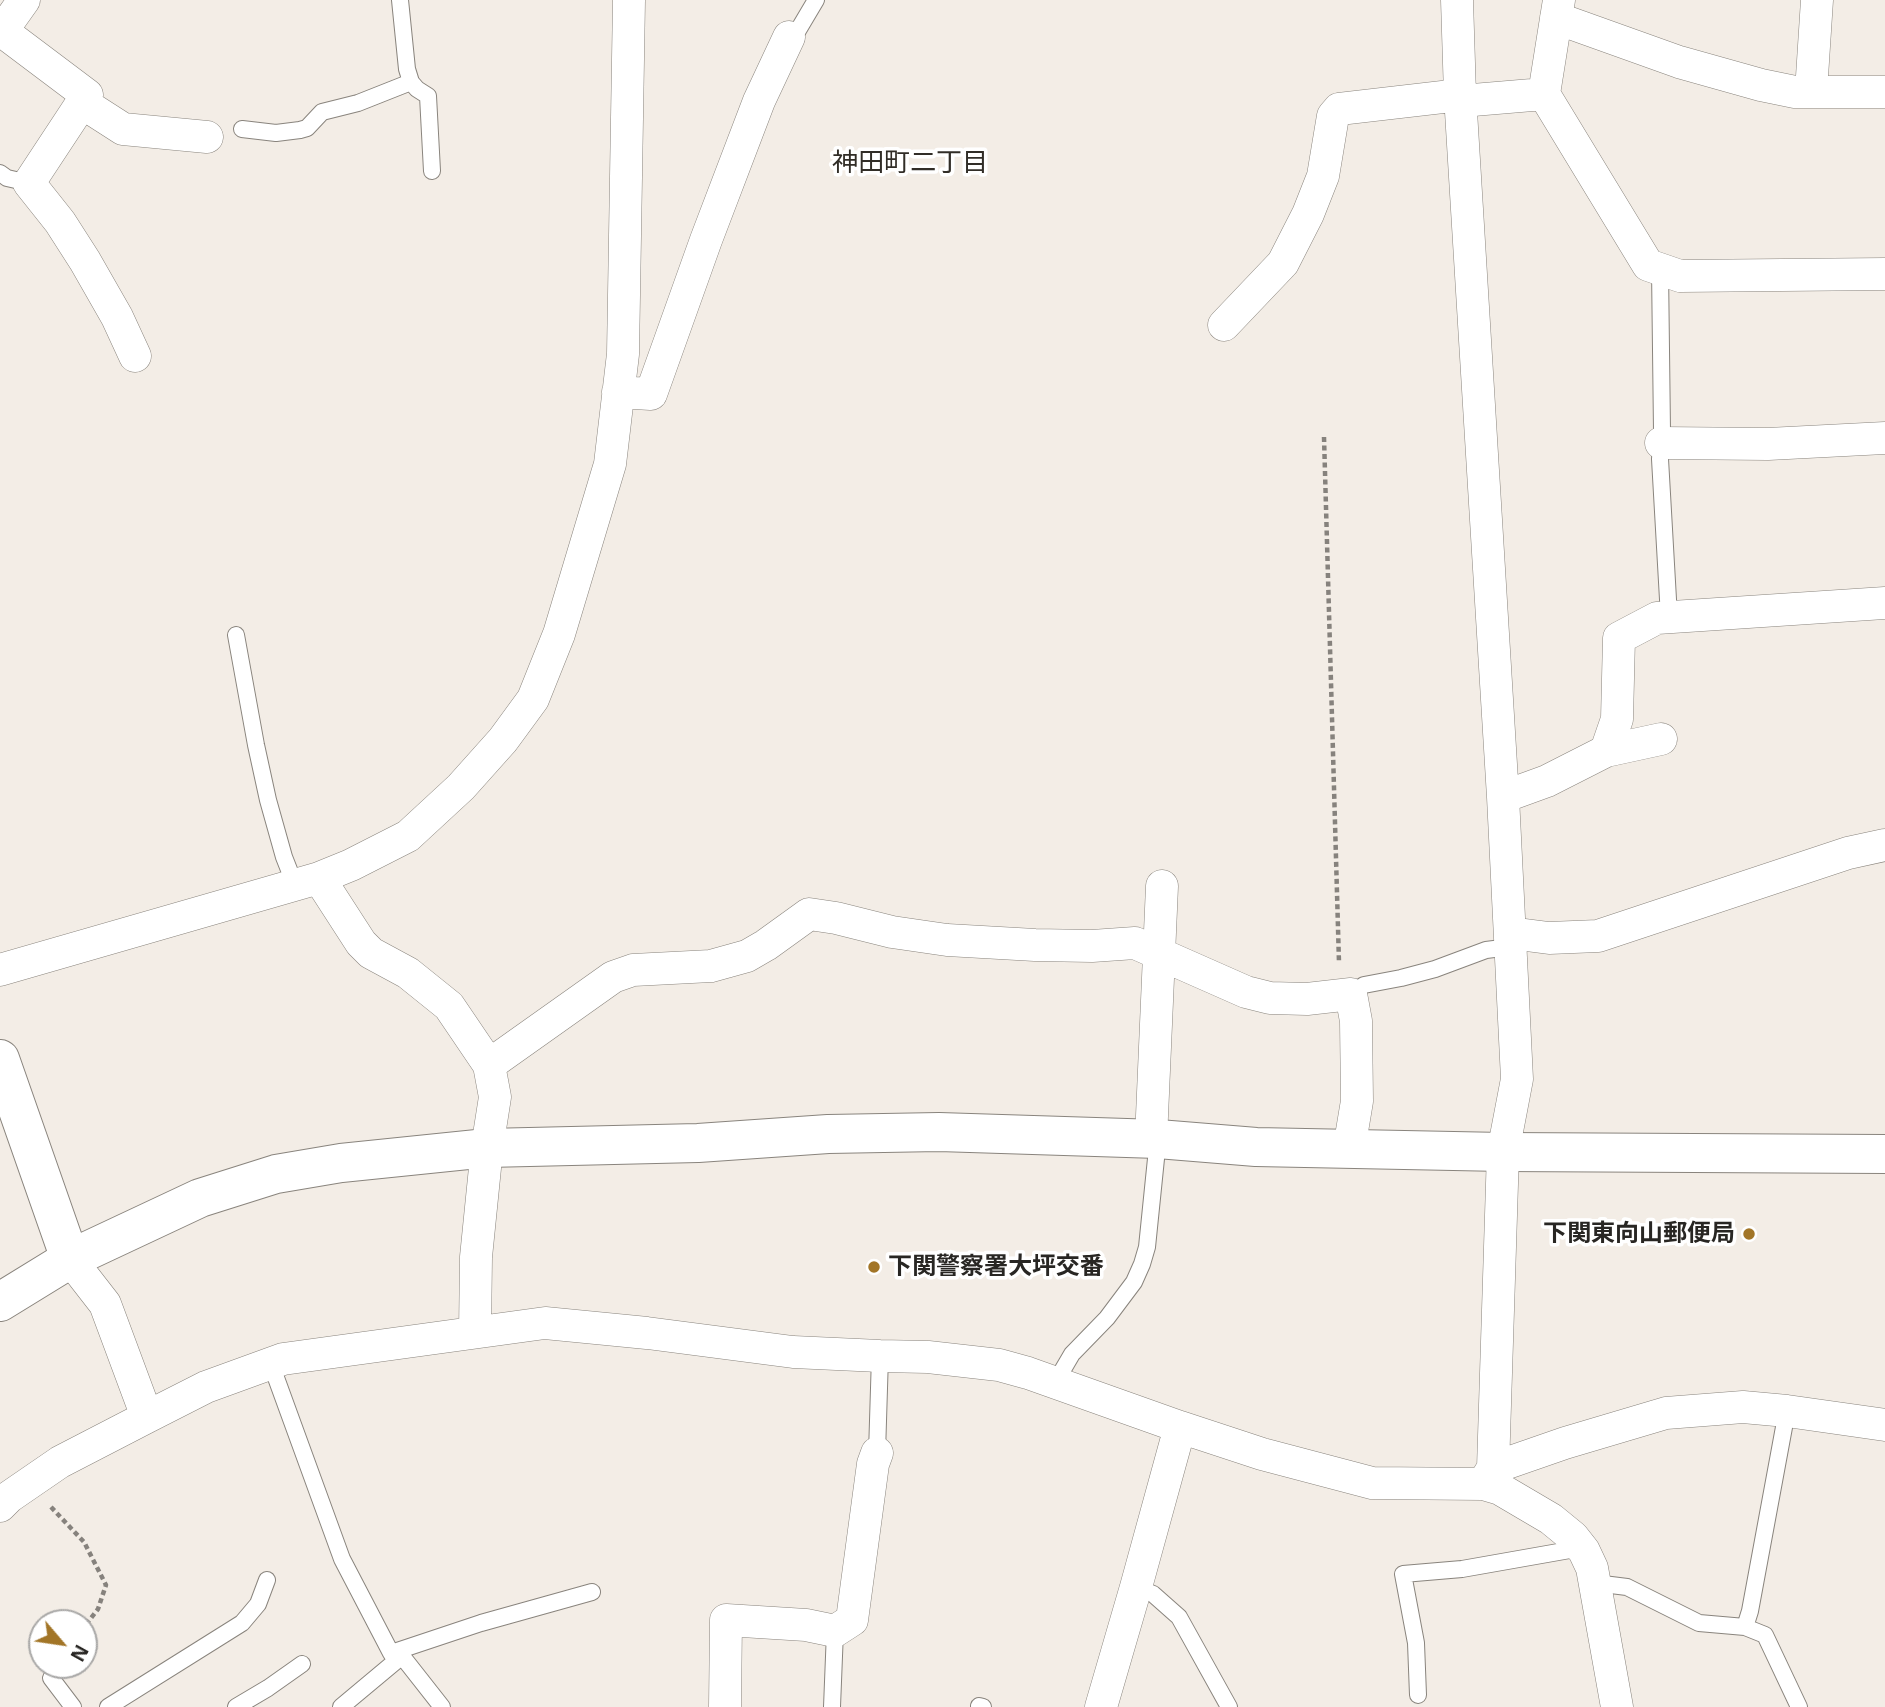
<!DOCTYPE html>
<meta charset="utf-8">
<style>
body{margin:0}
#map{position:relative;width:1885px;height:1707px;overflow:hidden;background:#f3ede6;font-family:"Open Sans",sans-serif}
canvas{display:block}
.north{position:absolute;left:28px;top:1609px;width:70px;height:70px;box-sizing:border-box;background:#fff;border:2px solid #a9a8a7;border-radius:50%;rotate:119deg;font-size:19px;font-weight:700;line-height:28px;text-align:center;color:#282623}
.north::after{content:'';display:block;margin:auto;width:24px;height:32px;background:#a27527;clip-path:polygon(50% 0,100% 100%,50% 72%,0 100%)}
</style>
<div id="map">
<canvas width="1885" height="1707"></canvas>
<div class="north">N</div>
</div>
<script>
const ctx = document.querySelector('canvas').getContext('2d');
ctx.lineJoin = 'round';
const shape = rows => new Path2D(rows.map(r => 'M' + r).join(''));
function trace(path, color, width, dash) { ctx.strokeStyle = color; ctx.lineWidth = width; ctx.lineCap = dash ? 'butt' : 'round'; ctx.setLineDash(dash || []); ctx.stroke(path); }
function drawText(font, color, halo, rows, align = 'center') {
  ctx.font = font + ' "Open Sans","Noto Sans JP",sans-serif'; ctx.lineWidth = 7; ctx.setLineDash([]); ctx.textBaseline = 'middle'; ctx.strokeStyle = halo; ctx.fillStyle = color; for (const [text, x, y, turn = 0] of rows) {
    ctx.save(); ctx.translate(x, y); ctx.rotate((+turn || 0) * Math.PI / 180); ctx.textAlign = isNaN(turn) ? turn : align; if (halo) ctx.strokeText(text, 0, 0); ctx.fillText(text, 0, 0); ctx.restore();
  }
}
const path = shape([
 [1324,437,1339,963],
 [51,1507,84,1542,106,1585,98,1609,84,1627]
]);
const service = shape([
 [400,0,407,69,411,82,417,89,428,96,432,171],
 [789,37,797,32,816,0],
 [242,129,276,133,300,130,307,128,322,112,358,103,411,82],
 [0,173,7,178,29,183],
 [1660,269,1662,431,1660,459,1669,617],
 [236,635,256,745,268,800,284,857,295,885],
 [1351,994,1364,985,1401,978,1435,969,1486,950,1510,947],
 [271,1364,342,1559,391,1653,481,1623,592,1592],
 [1055,1383,1072,1354,1107,1318,1134,1282,1142,1264,1147,1247,1158,1139],
 [877,1453,880,1356],
 [1595,1583,1627,1587,1699,1623,1745,1627,1765,1635,1799,1707],
 [1136,1587,1153,1594,1179,1617,1229,1707],
 [1745,1627,1750,1611,1787,1411],
 [398,1651,442,1707],
 [51,1678,73,1707],
 [1418,1695,1416,1643,1403,1574,1462,1569,1581,1548],
 [979,1706,983,1707],
 [108,1707,242,1623,258,1604,267,1580],
 [236,1707,268,1688,302,1664],
 [341,1707,396,1661,391,1653],
 [832,1707,835,1631]
]);
const minor = shape([
 [24,0,2,31,87,95,29,183,60,222,85,261,117,317,135,356],
 [1556,18,1679,62,1761,85,1795,92,1885,92],
 [1811,92,1817,0],
 [1544,94,1559,0],
 [1461,101,1544,94,1648,265,1680,276,1885,274],
 [81,102,123,129,207,137],
 [1224,325,1283,263,1308,214,1323,176,1333,116,1339,109,1460,95],
 [618,392,651,394,706,240,759,101,789,37],
 [1661,443,1768,444,1885,438],
 [1606,751,1617,719,1619,638,1657,618,1885,603],
 [1503,797,1547,781,1606,751,1661,739],
 [319,878,361,943,371,953,408,973,449,1006,489,1065,495,1097,487,1148,476,1257,475,1332],
 [1510,933,1549,938,1598,936,1848,853,1885,845],
 [0,970,319,878,351,865,408,836,461,787,503,740,533,699,559,634,610,464,623,354,629,0],
 [489,1065,613,977,633,970,711,966,747,956,766,945,809,914,836,918,892,932,947,940,1035,945,1092,946,1135,943,1246,992,1270,998,1307,999,1351,994,1356,1021,1357,1101,1349,1149],
 [1151,1139,1162,886],
 [70,1259,105,1304,147,1417],
 [1493,1468,1565,1443,1666,1413,1743,1407,1787,1411,1885,1425],
 [1483,1484,1500,1489,1551,1519,1573,1537,1584,1551,1592,1568,1617,1707],
 [0,1506,9,1497,60,1462,147,1417,206,1387,283,1359,545,1323,647,1333,793,1352,880,1356,928,1357,999,1365,1028,1373,1180,1427,1262,1454,1372,1483,1483,1484,1493,1468,1503,1152,1517,1079,1503,797,1460,95,1457,0],
 [725,1707,726,1620,806,1625,835,1631,852,1620,873,1464,877,1453],
 [1101,1707,1136,1587,1180,1427]
]);
const tertiary = shape([
 [0,1059,70,1259],
 [0,1302,70,1259,200,1198,276,1174,341,1163,487,1148,698,1143,828,1134,939,1132,1158,1139,1256,1147,1503,1152,1885,1154]
]);
const markers = [
 [1749,1234,7,"#a27527"],
 [874,1267,7,"#a27527"]
];
const poiNames = [
 ["下関東向山郵便局",1735,1234],
 ["下関警察署大坪交番",888,1267,"left"]
];
const neighbourhoodNames = [
 ["神田町二丁目",910,164]
];
trace(service, '#89847d', 18);
trace(minor, '#89847d', 33);
trace(tertiary, '#89847d', 40);
trace(path, '#86827d', 4.5, [5, 3.5]);
trace(service, '#fff', 16);
trace(minor, '#fff', 32);
trace(tertiary, '#fff', 38);
for (const [x, y, r, color] of markers) { const dot = new Path2D(); dot.arc(x, y, r, 0, 2 * Math.PI); ctx.fillStyle = color; ctx.fill(dot); trace(dot, '#fff', 2.5); }
drawText('bold 24px', '#282623', '#fff', poiNames, 'right');
drawText('26px', '#312d27', '#fff', neighbourhoodNames);
</script>
